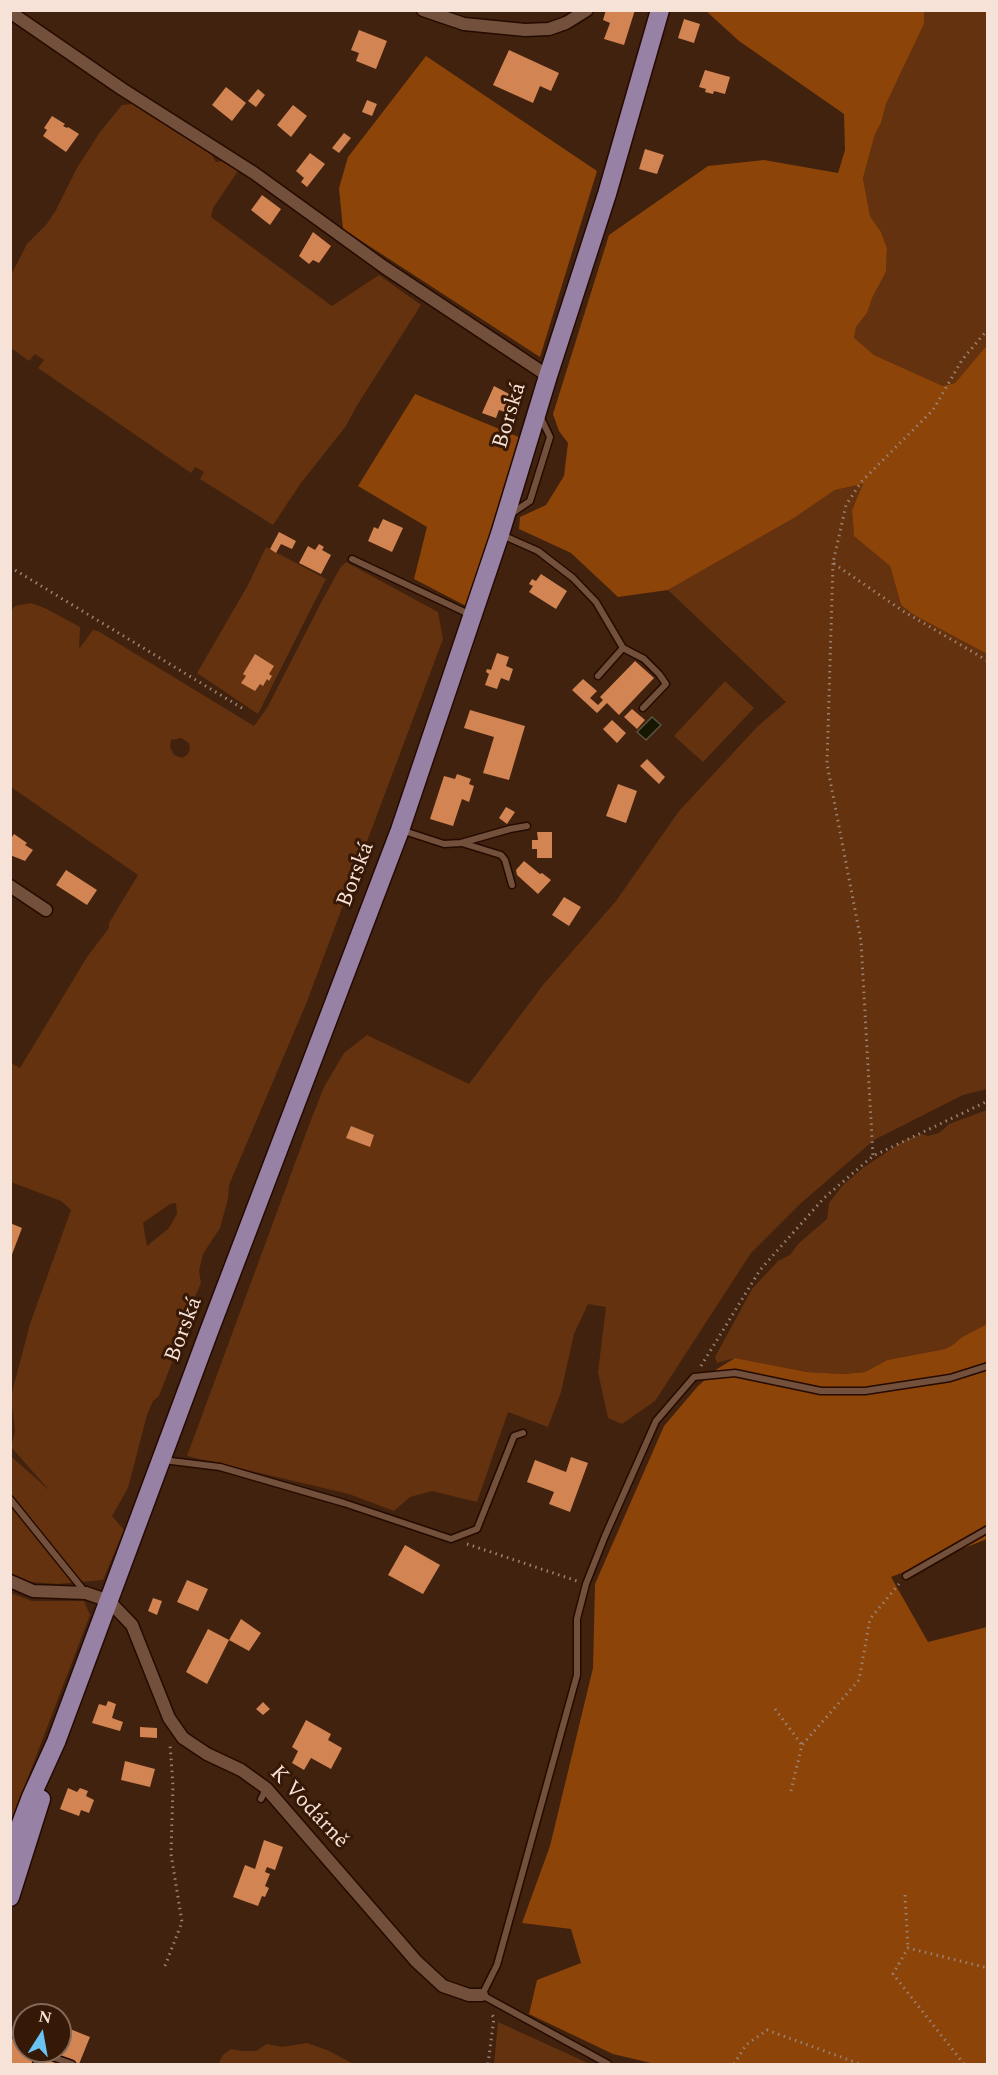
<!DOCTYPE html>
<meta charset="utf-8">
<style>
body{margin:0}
#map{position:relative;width:998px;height:2075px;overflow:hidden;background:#40220e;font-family:Spectral,serif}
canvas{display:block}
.frame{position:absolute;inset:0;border:12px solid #f7e2d7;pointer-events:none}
.north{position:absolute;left:12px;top:2003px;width:60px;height:60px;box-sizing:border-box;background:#351805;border:2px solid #836959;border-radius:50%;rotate:11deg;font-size:16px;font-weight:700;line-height:24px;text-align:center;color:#f7e2d7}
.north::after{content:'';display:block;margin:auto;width:21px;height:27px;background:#69c4f1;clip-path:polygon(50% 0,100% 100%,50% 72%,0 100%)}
</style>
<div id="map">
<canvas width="998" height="2075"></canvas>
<div class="frame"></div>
<div class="north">N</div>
</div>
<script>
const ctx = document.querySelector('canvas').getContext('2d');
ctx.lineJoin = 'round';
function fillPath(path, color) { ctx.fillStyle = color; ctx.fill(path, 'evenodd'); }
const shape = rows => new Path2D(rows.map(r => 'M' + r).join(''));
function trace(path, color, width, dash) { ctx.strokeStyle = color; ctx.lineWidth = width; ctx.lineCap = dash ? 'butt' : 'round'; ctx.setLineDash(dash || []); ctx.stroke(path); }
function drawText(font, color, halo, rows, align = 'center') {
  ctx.font = font + ' Spectral,serif'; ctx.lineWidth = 6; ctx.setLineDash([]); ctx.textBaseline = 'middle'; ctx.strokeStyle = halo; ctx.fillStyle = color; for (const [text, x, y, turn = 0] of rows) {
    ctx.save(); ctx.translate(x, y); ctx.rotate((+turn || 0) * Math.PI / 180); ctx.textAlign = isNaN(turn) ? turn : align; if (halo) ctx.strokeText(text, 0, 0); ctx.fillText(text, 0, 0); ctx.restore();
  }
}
const green = shape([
 [924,11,987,11,987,345,955,383,943,386,874,355,853,339,856,327,867,313,873,296,886,272,887,248,881,232,870,216,863,178,875,134,881,123,886,104,924,24],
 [133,104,211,154,216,162,222,161,238,171,213,208,211,217,332,306,379,275,421,305,356,407,346,426,301,483,273,525,200,479,204,472,195,467,191,473,38,368,44,360,35,354,29,361,11,348,10,277,27,244,46,225,56,210,77,168,100,132,122,105],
 [864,484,852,510,854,535,890,566,901,605,914,615,987,654,987,1089,963,1095,874,1140,800,1204,751,1253,655,1401,622,1424,608,1418,598,1372,606,1307,588,1304,574,1334,561,1392,548,1427,508,1412,477,1502,432,1491,410,1497,394,1511,349,1494,187,1456,309,1125,324,1087,344,1053,367,1035,469,1084,543,985,616,901,679,811,758,726,786,702,668,590,794,518,835,490],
 [266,547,326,579,258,714,197,673,248,585],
 [346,562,438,612,443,639,306,1004,229,1185,228,1199,220,1228,203,1254,199,1271,201,1283,187,1315,186,1326,159,1396,153,1401,147,1415,128,1488,112,1516,124,1530,103,1580,58,1584,30,1582,11,1574,10,1460,13,1458,50,1491,11,1447,15,1431,11,1396,30,1324,71,1210,61,1201,11,1182,11,1063,20,1068,87,957,109,928,109,923,138,875,11,787,11,611,15,606,31,603,47,609,80,627,79,649,93,630,98,631,254,726,267,708,322,601,340,568],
 [181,738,189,743,190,750,187,755,182,758,174,755,170,747,171,740],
 [176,1203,177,1214,169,1228,147,1246,143,1223,170,1204],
 [725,681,754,708,703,762,674,736],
 [987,1110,987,1324,962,1337,954,1344,945,1349,887,1360,865,1372,844,1374,807,1372,735,1358,717,1363,715,1357,752,1289,778,1261,790,1255,798,1244,827,1219,829,1203,843,1185,864,1167,905,1140,922,1134,928,1136,939,1133,949,1124],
 [11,1593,32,1601,84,1601,90,1615,11,1822],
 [498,2022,590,2064,494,2064],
 [307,2043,327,2050,354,2064,360,2064,218,2064,223,2055,231,2049,242,2051,256,2051,267,2044,282,2047]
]);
const forest = shape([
 [706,11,924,11,924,24,886,104,881,123,875,134,863,178,870,216,881,232,887,248,886,272,873,296,867,313,856,327,854,338,874,355,943,386,955,383,987,345,987,654,914,615,901,605,890,566,854,536,852,510,863,484,835,490,794,518,668,590,618,597,571,553,519,529,520,517,546,505,564,476,568,443,559,431,553,414,609,235,708,166,764,160,838,173,845,150,844,114,739,41],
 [426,56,597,171,540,357,343,229,339,188,348,157],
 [415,394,521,438,468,607,414,579,427,527,358,486],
 [987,1324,987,1539,891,1577,928,1642,987,1627,987,2064,655,2064,613,2054,529,2014,537,1980,581,1963,571,1929,522,1923,550,1846,593,1668,595,1584,664,1426,698,1386,717,1369,735,1358,807,1372,844,1374,865,1372,887,1360,945,1349,954,1344,962,1337]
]);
const water = shape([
 [652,717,661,725,646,740,637,732,652,717]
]);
const building = shape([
 [606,10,635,10,624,45,604,39,610,23,603,20],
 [684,19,700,24,694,43,678,38],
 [359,30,387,41,376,69,356,61,359,53,351,50],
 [509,50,559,73,551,91,540,86,533,103,493,85],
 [705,70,730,77,725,94,714,91,713,94,705,92,706,89,699,87],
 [226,87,246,103,232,121,212,105],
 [258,89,265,95,256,107,248,101],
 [367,100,377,104,372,116,362,112],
 [293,105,307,116,291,137,277,125],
 [52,116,65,124,63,126,67,128,68,127,79,134,66,152,43,136,47,130,44,128],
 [344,133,351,138,339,153,332,148],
 [645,149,664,155,657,174,639,169],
 [310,153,325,164,307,187,301,182,304,178,296,171],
 [262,195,281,209,270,225,251,210],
 [313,232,331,246,319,263,313,260,309,264,299,256],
 [494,386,513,396,505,412,499,410,496,418,482,413],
 [383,519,403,528,392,552,368,541,374,527,378,529],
 [279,532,296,541,292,549,281,544,276,553,270,549],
 [319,544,324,547,322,550,331,555,321,574,299,563,308,546,315,550],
 [541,574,567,591,556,609,529,592,533,586,529,584,532,579,536,581],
 [497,653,509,657,506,666,513,669,509,681,501,678,497,689,485,685,489,674,486,672,487,669,491,670],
 [255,654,274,666,269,674,272,676,269,681,267,679,263,686,260,684,255,691,241,683,246,676,243,674],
 [635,661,654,678,619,715,607,703,597,713,572,690,583,679,597,691,590,698,598,705,603,700,600,697],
 [632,709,645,720,637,729,624,717],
 [470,710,525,726,509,780,483,773,494,737,464,728],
 [612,720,626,733,617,743,603,729],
 [647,759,665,777,659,784,640,766],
 [457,774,471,779,469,784,474,786,469,802,462,799,453,826,430,819,444,776,455,779],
 [618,784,637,791,626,823,606,816],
 [506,807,515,812,507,824,499,818],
 [537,832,552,832,552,858,537,858,537,849,532,849,532,840,538,840],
 [14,834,27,843,25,845,33,850,25,861,10,855,10,840],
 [524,861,540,874,542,873,551,880,538,894,517,875,516,870],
 [66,870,97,890,87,905,56,885],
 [564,897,581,907,569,926,552,915],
 [351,1126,374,1135,370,1147,346,1138],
 [10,1223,22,1228,11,1257,10,1257],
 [571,1457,588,1463,570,1512,549,1504,554,1492,527,1482,535,1460,566,1472],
 [405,1545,440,1565,423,1594,388,1575],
 [187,1580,208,1589,198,1611,177,1602],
 [153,1598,162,1601,157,1615,148,1611],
 [241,1619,261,1633,249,1651,229,1640,207,1684,186,1672,208,1629,229,1640],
 [108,1701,116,1704,112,1718,123,1722,120,1731,92,1723,99,1704,106,1706],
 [263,1702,270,1709,263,1715,256,1709],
 [306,1720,331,1734,328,1740,342,1748,331,1769,311,1758,304,1770,292,1763,298,1751,292,1747],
 [140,1727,157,1728,157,1738,140,1737],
 [125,1761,155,1769,150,1787,121,1780],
 [68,1788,77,1792,80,1788,88,1791,86,1796,94,1800,89,1813,81,1810,79,1816,60,1809],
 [264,1840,283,1847,275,1870,267,1867,265,1872,270,1874,265,1886,269,1888,265,1897,262,1896,258,1906,233,1897,245,1865,255,1869],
 [60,2025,90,2037,79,2064,10,2064,10,2038,24,2044,24,2051,60,2051]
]);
const path = shape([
 [988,329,962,360,933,410,862,481,846,505,833,563,903,611,988,661],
 [833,563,827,764,861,941,873,1156],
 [10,567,242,708],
 [701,1366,760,1270,824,1198,873,1156,988,1101],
 [467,1544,577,1581],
 [775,1709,802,1745],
 [791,1791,802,1745,859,1680,870,1619,899,1584],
 [905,1895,908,1948],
 [165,1966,182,1922,171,1854,173,1786,170,1744],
 [488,2064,494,2018,491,2013],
 [734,2064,746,2045,767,2030,860,2064],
 [964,2064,893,1974,908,1948,988,1968]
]);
const lane = shape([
 [511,514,530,501,550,437,540,416],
 [502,535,538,551,573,578,596,602,623,648,644,659,659,674,666,684,643,708],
 [352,559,471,615],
 [598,676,623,648],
 [401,830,444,844,461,843,510,829,527,826],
 [462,843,501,855,505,860,512,885],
 [163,1460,220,1467,344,1503,451,1539,477,1529,514,1436,523,1433],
 [10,1499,85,1592],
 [906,1576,988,1529],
 [261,1799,266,1789],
 [36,2064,41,2053,72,2064],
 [608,2064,482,1995,497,1965,577,1675,577,1619,586,1584,605,1536,656,1421,694,1377,735,1373,821,1391,865,1391,950,1378,988,1366]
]);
const street = shape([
 [423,10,464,24,525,30,549,29,566,23,587,10],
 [10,12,122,89,254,173,384,267,548,376],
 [10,886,46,910],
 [10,1581,33,1591,86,1593,109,1601,132,1625,169,1718,183,1738,207,1754,241,1770,266,1788,416,1961,443,1986,469,1995,482,1995]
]);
const primary = shape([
 [10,1853,31,1797,56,1742,208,1334,400,830,500,534,548,376,607,194,660,10],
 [10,1897,41,1799]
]);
const streetNames = [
 ["Borská",511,416,-73],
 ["Borská",357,875,-69],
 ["Borská",185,1330,-69],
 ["K Vodárně",308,1808,47]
];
fillPath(green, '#64320e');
fillPath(forest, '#8c4409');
fillPath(water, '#161700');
trace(water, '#5a5440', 1.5);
fillPath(building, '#d38453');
trace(lane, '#250a00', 9);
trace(street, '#250a00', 15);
trace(primary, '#250a00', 21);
trace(path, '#9b8272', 3, [1.5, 4.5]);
trace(lane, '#72503c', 6);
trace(street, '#72503c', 12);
trace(primary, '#9781a5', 18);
drawText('22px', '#f7e2d7', '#351805', streetNames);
</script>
